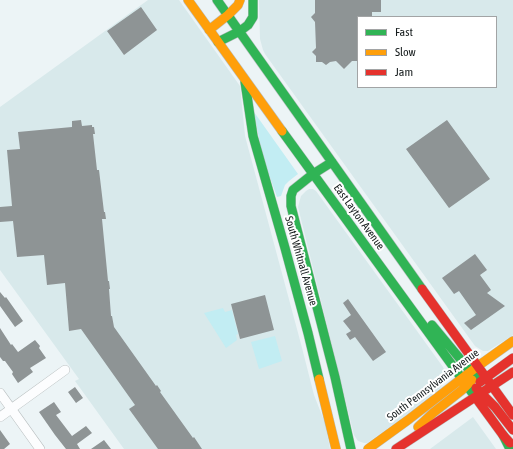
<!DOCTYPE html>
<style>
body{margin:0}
#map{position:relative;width:513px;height:449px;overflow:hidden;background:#ecf4f6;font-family:"Asap Condensed",sans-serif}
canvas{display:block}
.legend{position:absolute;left:357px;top:16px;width:140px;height:72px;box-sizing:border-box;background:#fff;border:1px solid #a2a4a5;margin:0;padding:5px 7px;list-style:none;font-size:12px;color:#161c1d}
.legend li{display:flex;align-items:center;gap:8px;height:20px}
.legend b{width:20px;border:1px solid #a2a4a5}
</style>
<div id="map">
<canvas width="513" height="449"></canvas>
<ul class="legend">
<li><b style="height:5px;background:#30b455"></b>Fast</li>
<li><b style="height:5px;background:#ff9f0a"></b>Slow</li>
<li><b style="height:5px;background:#e5322d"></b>Jam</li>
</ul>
</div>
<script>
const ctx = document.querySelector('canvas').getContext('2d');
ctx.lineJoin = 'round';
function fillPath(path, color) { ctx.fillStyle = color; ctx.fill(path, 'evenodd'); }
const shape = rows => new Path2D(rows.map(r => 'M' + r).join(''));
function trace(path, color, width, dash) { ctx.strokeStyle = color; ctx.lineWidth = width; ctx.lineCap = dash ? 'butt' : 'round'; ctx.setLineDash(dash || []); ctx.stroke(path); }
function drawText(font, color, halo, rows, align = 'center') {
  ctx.font = font + ' "Asap Condensed",sans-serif'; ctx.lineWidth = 4; ctx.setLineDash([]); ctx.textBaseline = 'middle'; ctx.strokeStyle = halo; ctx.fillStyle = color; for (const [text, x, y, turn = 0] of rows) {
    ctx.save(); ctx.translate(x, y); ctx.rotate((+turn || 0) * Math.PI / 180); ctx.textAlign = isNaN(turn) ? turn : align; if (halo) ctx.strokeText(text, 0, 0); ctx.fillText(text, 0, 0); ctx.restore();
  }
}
const built = shape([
 [148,0,179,0,240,86,245,136,301,344,314,395,325,423,330,449,124,449,75,381,79,379,0,270,0,107],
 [259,0,513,0,513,335,488,351,483,351,475,346,265,54,263,50,260,39],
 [358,17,496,17,496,87,358,87],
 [309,189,313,189,316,191,443,367,446,374,446,379,444,383,440,388,398,421,367,443,364,443,358,441,354,435,298,207,301,196,306,191],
 [473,417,496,449,430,449]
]);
const green = shape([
 [254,112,298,174,289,181,285,185,281,196,277,197,262,155],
 [223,308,225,312,232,310,238,334,236,335,237,340,226,348,204,313],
 [275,336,282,361,259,369,251,342]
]);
const building = shape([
 [315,0,381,0,381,12,372,12,372,17,358,17,358,61,352,61,344,69,336,61,330,62,326,65,322,62,316,62,316,56,312,52,316,48,315,22,311,17,315,13],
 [141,7,157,30,124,55,107,31],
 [81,120,82,126,92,125,92,127,94,127,95,134,93,134,97,170,99,170,104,212,105,212,106,219,102,219,108,281,109,281,110,289,109,289,111,316,112,316,114,327,156,386,157,385,161,391,160,392,193,438,194,437,202,449,158,449,129,409,135,405,81,329,69,331,65,283,47,285,44,255,17,257,13,221,0,222,0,207,12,206,7,150,20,149,18,132,72,127,72,121],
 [447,120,490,179,449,208,406,149],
 [475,254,487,270,480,275,491,290,487,293,505,306,471,330,464,323,476,315,459,291,454,294,442,278],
 [0,292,5,298,6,297,23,321,15,327,0,306],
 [265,295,274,330,240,339,231,304],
 [348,299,386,352,373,361,355,337,350,340,346,334,351,331,343,321,351,315,343,303],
 [0,328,11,345,12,344,18,352,35,340,40,346,39,348,46,358,30,368,33,372,18,383,12,374,13,372,5,361,3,361,0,357],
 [75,387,83,398,76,403,68,392],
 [54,402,61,412,56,415,72,436,86,426,92,433,77,444,80,449,66,449,55,435,39,412],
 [0,430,10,444,4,449,0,449],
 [104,440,111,449,91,449]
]);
const street = shape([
 [0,393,40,449],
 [0,417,65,370]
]);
const fast = shape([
 [217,0,422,289],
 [218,42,240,31,248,25,253,17,253,0],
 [245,82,253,136,285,248,308,333,319,379],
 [282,131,476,398],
 [332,162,313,174,293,190,291,196,291,206,335,377,351,449],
 [432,325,476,378],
 [503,435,510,449]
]);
const slow = shape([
 [188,0,282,131],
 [209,30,228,15,238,5,240,0],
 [319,379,336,449],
 [418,427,433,413,462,390,472,380],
 [368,449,408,420,478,366,513,341]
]);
const jam = shape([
 [422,289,513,415],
 [480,382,513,358],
 [476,388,495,407,513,430],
 [476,398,503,435,510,443],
 [396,449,513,372]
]);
const streetNames = [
 ["East Layton Avenue",359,217,54],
 ["South Whitnall Avenue",301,261,74],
 ["South Pennsylvania Avenue",433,385,-37]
];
fillPath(built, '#d8e9eb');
fillPath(green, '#c2edf3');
fillPath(building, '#8e9495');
trace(street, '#b8bebf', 10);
trace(fast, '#b8bebf', 10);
trace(slow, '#b8bebf', 10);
trace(jam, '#b8bebf', 10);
trace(street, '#fcfdfe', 9);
trace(fast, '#30b455', 9);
trace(slow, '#ff9f0a', 9);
trace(jam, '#e5322d', 9);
drawText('11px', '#161c1d', '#fff', streetNames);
</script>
